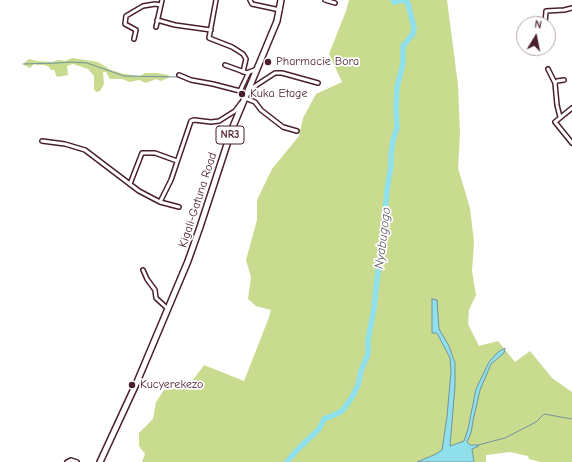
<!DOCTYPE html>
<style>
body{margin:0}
#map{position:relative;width:572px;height:462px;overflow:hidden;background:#fff;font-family:"Comic Neue",sans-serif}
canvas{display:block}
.north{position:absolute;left:516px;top:16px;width:40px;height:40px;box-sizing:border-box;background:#fff;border:1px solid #b7a5aa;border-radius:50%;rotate:10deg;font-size:11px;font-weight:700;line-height:16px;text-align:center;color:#4a1f2b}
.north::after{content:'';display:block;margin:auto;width:14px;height:18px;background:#4a1f2b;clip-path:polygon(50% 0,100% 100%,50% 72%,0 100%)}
</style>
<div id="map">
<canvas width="572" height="462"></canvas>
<div class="north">N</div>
</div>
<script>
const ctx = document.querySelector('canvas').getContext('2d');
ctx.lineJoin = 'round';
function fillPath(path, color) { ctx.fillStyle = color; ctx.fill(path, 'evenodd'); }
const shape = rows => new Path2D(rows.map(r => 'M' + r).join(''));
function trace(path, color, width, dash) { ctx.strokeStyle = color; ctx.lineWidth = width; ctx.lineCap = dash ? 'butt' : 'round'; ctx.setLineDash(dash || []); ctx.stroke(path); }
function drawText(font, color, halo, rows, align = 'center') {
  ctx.font = font + ' "Comic Neue",sans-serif'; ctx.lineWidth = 3.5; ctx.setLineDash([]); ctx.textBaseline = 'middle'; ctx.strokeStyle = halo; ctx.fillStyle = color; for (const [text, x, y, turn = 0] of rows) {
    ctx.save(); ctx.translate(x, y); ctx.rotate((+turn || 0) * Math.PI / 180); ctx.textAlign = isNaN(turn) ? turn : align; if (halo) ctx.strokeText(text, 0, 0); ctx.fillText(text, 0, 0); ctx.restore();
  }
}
const green = shape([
 [349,0,447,0,458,85,460,134,458,168,470,208,474,242,472,271,476,295,469,310,468,324,479,346,498,341,515,362,530,351,552,378,572,392,572,462,540,462,529,459,528,456,510,452,486,455,486,462,142,462,145,454,139,446,139,433,153,419,156,402,164,390,181,388,193,380,204,365,244,381,268,320,271,310,256,306,248,299,251,277,246,260,257,220,257,200,272,169,299,136,303,118,316,94,342,82,329,54,346,11],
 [72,58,98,62,111,70,124,74,140,76,145,73,156,73,168,75,170,77,161,81,156,79,146,83,139,80,130,82,122,79,110,79,106,72,103,72,104,84,100,91,97,92,94,90,94,76,88,69,73,64,67,66,68,75,57,77,54,70,51,70,49,67,45,65,38,65,34,64,30,68,24,65,24,63,29,59,37,61,52,62,58,60,65,61]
]);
const water = shape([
 [432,299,437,300,439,329,449,346,455,363,455,386,450,446,464,441,468,429,476,389,489,362,498,352,505,348,504,353,491,364,480,390,473,421,471,433,467,442,470,445,478,445,479,446,472,449,474,462,417,462,436,454,442,450,447,417,451,371,450,358,437,333,432,333,432,299]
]);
const stream = shape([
 [23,64,58,63,71,62,87,63,124,76,177,77],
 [478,445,505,438,536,422,544,414,572,419]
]);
const river = shape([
 [287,462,296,451,319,429,324,419,334,415,342,411,351,399,358,385,361,371,368,354,368,340,374,308,379,262,382,250,387,190,391,165,391,154,393,140,397,128,396,108,397,88,403,63,403,46,413,34,414,28,408,3,403,0,394,2,393,0]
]);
const minor = shape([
 [216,0,209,38,232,47,243,54,246,59,243,72],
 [250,0,252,4,280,10],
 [325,0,335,3],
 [157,20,175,25,211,30],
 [545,24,546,11,564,10,572,8],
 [156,27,162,0],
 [134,39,136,30,125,24,126,16,143,6,155,4,161,5],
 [225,65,247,73,257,69],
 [548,69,555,83],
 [179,75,191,80,213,84,240,91,249,72],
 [249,90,275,73,282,73,318,83],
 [245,98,255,102,261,110,283,127,297,131],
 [572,108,555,122,572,143],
 [560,117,557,105,555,83,557,81,564,80],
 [42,141,65,144,85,150,139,191,160,202,171,180,191,121,194,120,211,122,219,121,235,111,241,103],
 [130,184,142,153,155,153,177,161],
 [160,202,179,207],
 [143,270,147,279,155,290,156,298,168,309],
 [67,462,71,460,77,462]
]);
const trunk = shape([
 [100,462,137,382,188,261,200,227,232,129,277,21,281,0]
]);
const markers = [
 [268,62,4,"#4a1f2b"],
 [242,94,4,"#4a1f2b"],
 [132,385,4,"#4a1f2b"]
];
const shields = [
 [230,135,28]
];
const shieldNames = [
 ["NR3",230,135]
];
const poiNames = [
 ["Pharmacie Bora",276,62],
 ["Kuka Etage",250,94],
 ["Kucyerekezo",140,385]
];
const streetNames = [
 ["Kigali-Gatuna Road",198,200,-72]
];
const waterNames = [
 ["Nyabugogo",383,238,-83]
];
fillPath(green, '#c8db8f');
fillPath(water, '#8fe0ea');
trace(water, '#73939e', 1);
trace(stream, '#73939e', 1);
trace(river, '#8fe0ea', 5.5);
trace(minor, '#4a1f2b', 6);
trace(trunk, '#4a1f2b', 8);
trace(minor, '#fff', 3);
trace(trunk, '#fff', 5);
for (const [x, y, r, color] of markers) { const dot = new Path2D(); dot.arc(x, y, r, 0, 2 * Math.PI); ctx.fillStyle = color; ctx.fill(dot); trace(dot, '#fff', 1.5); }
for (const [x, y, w] of shields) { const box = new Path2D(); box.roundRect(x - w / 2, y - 9, w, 18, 3); ctx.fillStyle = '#fff'; ctx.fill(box); trace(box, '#4a1f2b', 1); }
drawText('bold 11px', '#4a1f2b', null, shieldNames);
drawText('12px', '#4a1f2b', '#fff', poiNames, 'left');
drawText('12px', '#4a1f2b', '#fff', streetNames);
drawText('italic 13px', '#5f5964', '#fff', waterNames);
</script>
